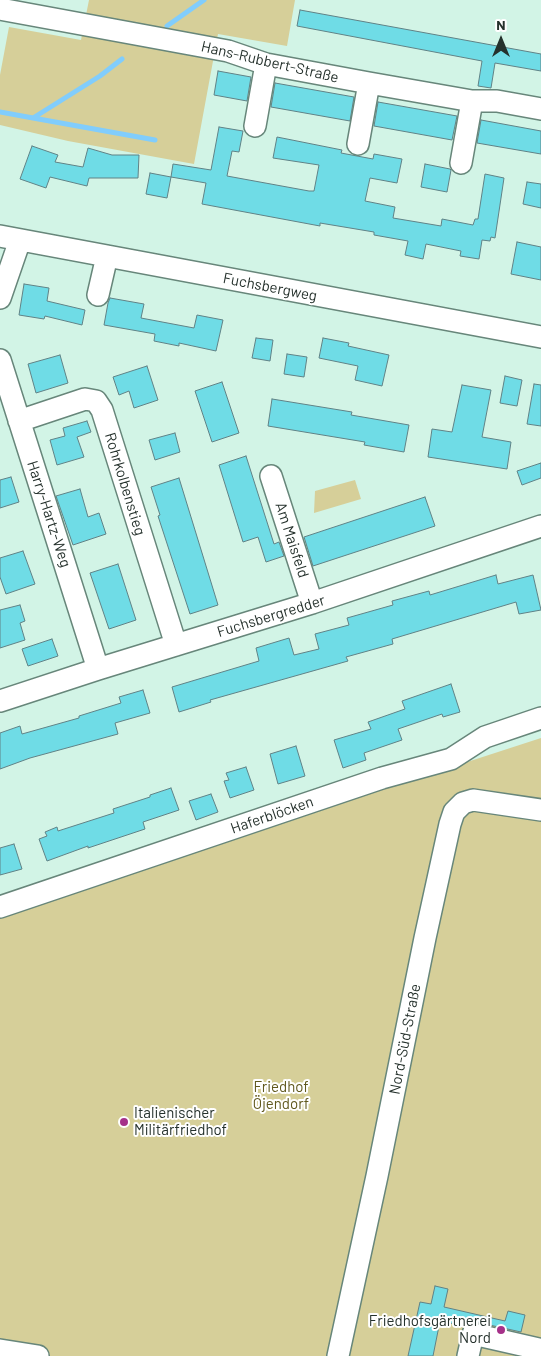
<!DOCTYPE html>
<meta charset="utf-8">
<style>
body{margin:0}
#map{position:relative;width:541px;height:1356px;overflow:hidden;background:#d2f4e6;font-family:Barlow,sans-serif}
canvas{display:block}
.north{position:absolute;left:476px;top:15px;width:50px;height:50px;-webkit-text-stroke:4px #fff;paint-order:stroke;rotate:0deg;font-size:14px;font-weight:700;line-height:20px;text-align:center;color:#25312c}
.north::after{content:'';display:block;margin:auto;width:18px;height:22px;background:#25312c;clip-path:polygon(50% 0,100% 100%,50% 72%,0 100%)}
</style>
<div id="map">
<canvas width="541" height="1356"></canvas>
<div class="north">N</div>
</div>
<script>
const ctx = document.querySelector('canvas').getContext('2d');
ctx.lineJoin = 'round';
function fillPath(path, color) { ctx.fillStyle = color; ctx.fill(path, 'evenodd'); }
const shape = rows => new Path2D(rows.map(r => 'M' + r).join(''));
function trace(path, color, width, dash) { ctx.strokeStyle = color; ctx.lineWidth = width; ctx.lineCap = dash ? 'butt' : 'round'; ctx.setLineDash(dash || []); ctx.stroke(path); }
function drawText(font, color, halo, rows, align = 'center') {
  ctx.font = font + ' Barlow,sans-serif'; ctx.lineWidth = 4; ctx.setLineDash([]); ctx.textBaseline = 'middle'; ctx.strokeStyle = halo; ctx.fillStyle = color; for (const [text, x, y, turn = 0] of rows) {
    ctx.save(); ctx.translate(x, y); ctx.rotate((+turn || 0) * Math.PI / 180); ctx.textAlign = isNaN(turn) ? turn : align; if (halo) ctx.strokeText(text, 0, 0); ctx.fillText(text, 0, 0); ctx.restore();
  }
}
const green = shape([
 [89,0,295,0,287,46,218,34,194,164,68,141,0,125,0,75,9,27,81,40],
 [355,480,361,499,314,513,315,491],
 [541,738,541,1356,0,1356,0,914]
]);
const stream = shape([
 [167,26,204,0],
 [0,112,33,118,100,76,122,59],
 [33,118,155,140]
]);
const building = shape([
 [300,10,541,54,541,71,495,63,491,88,478,86,482,61,297,26,300,10],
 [218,71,251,77,247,101,214,95,218,71],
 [275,83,354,97,350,121,271,107,275,83],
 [378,102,457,116,452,140,374,126,378,102],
 [481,120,541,131,541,154,477,143,481,120],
 [219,127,243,131,239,152,232,151,227,176,309,191,314,191,319,165,273,158,277,137,342,150,341,153,373,159,374,154,402,159,397,183,370,178,365,201,395,207,393,218,441,226,442,219,473,225,475,219,478,219,485,174,504,178,495,238,491,237,490,241,482,240,479,259,460,256,461,251,426,244,423,259,405,255,408,241,374,235,374,232,320,223,320,226,202,204,206,183,171,177,173,164,211,170,219,127],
 [32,146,58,155,55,162,83,167,88,148,112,155,139,155,138,178,89,178,87,186,50,177,46,188,20,179,32,146],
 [425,164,450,169,451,170,447,192,421,187,425,164],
 [150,173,171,177,167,198,146,194,150,173],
 [527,182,541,184,541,208,523,204,527,182],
 [517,242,541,247,541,280,511,274,517,242],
 [24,284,49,288,47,301,85,310,82,325,45,316,44,319,19,315,24,284],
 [110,298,144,304,141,318,194,328,197,315,223,320,216,351,179,343,179,346,154,341,155,334,104,325,108,303,110,298],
 [256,338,273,340,270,361,252,358,256,338],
 [323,338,349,343,348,346,389,355,382,386,355,380,358,366,319,358,323,338],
 [287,354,307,357,304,377,284,374,287,354],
 [60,355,68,383,36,393,28,364,60,355],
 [147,366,158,400,134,408,129,391,119,395,113,377,147,366],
 [505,376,522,380,517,406,500,403,505,376],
 [222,382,239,433,212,442,195,391,222,382],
 [534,384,541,385,541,426,527,424,534,384],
 [462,385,491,390,482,437,511,442,507,469,428,457,432,429,452,432,462,385],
 [272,399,352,412,351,415,409,425,404,452,364,445,365,442,268,426,272,399],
 [87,421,91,432,77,437,84,457,57,465,50,440,65,436,63,428,87,421],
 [175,433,180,452,155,460,149,440,175,433],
 [246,456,274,544,279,542,284,556,266,562,258,537,243,542,219,465,246,456],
 [541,463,541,478,522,485,517,471,541,463],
 [11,477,19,502,0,508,0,480,11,477],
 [179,478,218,605,190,614,158,516,160,515,151,487,179,478],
 [80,489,88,517,99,513,106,534,73,545,56,496,80,489],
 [425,497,435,526,313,566,304,537,425,497],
 [23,551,35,584,6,594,0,577,0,558,23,551],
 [118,564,136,620,109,629,90,573,118,564],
 [496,575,498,584,533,575,541,610,519,614,516,602,392,639,393,644,346,657,348,661,210,700,211,702,179,712,172,687,259,661,256,648,289,638,294,655,319,649,315,634,349,625,347,618,393,605,392,601,429,591,430,595,496,575],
 [20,605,25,621,20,623,25,640,0,648,0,610,20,605],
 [52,639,58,656,28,666,22,649,52,639],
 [451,684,460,712,443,717,442,714,398,729,402,740,364,753,366,760,343,768,334,740,371,729,368,722,405,709,402,701,451,684],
 [143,690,150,713,115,723,118,734,30,758,0,769,0,733,20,726,22,734,79,718,79,716,121,703,119,697,143,690],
 [296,746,305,776,278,784,270,754,296,746],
 [246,767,254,790,230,798,224,781,229,780,226,773,246,767],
 [171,788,179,810,143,822,145,829,88,848,88,846,47,861,39,839,47,836,45,832,57,827,58,831,114,813,113,809,150,797,150,795,171,788],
 [211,794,218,812,196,820,189,801,211,794],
 [14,844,22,869,0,875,0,848,14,844],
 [435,1286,448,1289,444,1307,505,1321,508,1311,525,1315,521,1332,476,1322,469,1322,464,1326,440,1321,433,1356,408,1356,420,1302,431,1304,435,1286]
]);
const minor = shape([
 [0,9,228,51,266,64,369,83,472,101,497,101,541,109],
 [255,126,266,64],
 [358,144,369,83],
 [461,163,472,101],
 [0,236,541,337],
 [98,295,107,256],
 [0,298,20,240],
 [0,360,98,669],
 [19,421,85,399,96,401,102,410,176,645],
 [271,476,312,603],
 [0,701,98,669,312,603,541,526],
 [0,907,382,778,451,759,485,737,541,718],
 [0,1350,38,1356],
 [338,1356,377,1176,425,938,450,824,454,812,463,803,473,800,541,810],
 [468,1356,473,1334,539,1349,541,1351]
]);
const markers = [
 [124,1122,5,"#a53089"],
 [501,1330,5,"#a53089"]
];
const streetNames = [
 ["Hans-Rubbert-Straße",270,62,13],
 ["Fuchsbergweg",270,287,11],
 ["Rohrkolbenstieg",125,484,73],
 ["Harry-Hartz-Weg",49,514,72],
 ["Am Maisfeld",292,540,72],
 ["Fuchsbergredder",271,616,-17],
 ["Haferblöcken",272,815,-19],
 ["Nord-Süd-Straße",405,1039,-79]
];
const parkNames = [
 ["Friedhof",281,1087],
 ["Öjendorf",281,1104]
];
const poiNames = [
 ["Italienischer",134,1113],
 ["Militärfriedhof",134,1130],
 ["Friedhofsgärtnerei",491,1321,"right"],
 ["Nord",491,1338,"right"]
];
fillPath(green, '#d6cf99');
trace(stream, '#81cdfc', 5);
fillPath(building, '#6fdce6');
trace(building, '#608286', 1);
trace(minor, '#67867a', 24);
trace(minor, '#fff', 21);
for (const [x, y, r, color] of markers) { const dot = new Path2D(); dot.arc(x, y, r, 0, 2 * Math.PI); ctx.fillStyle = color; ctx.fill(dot); trace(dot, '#fff', 2); }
drawText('15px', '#25312c', '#fff', streetNames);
drawText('15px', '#60581e', '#fff', parkNames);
drawText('15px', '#25312c', '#fff', poiNames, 'left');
</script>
